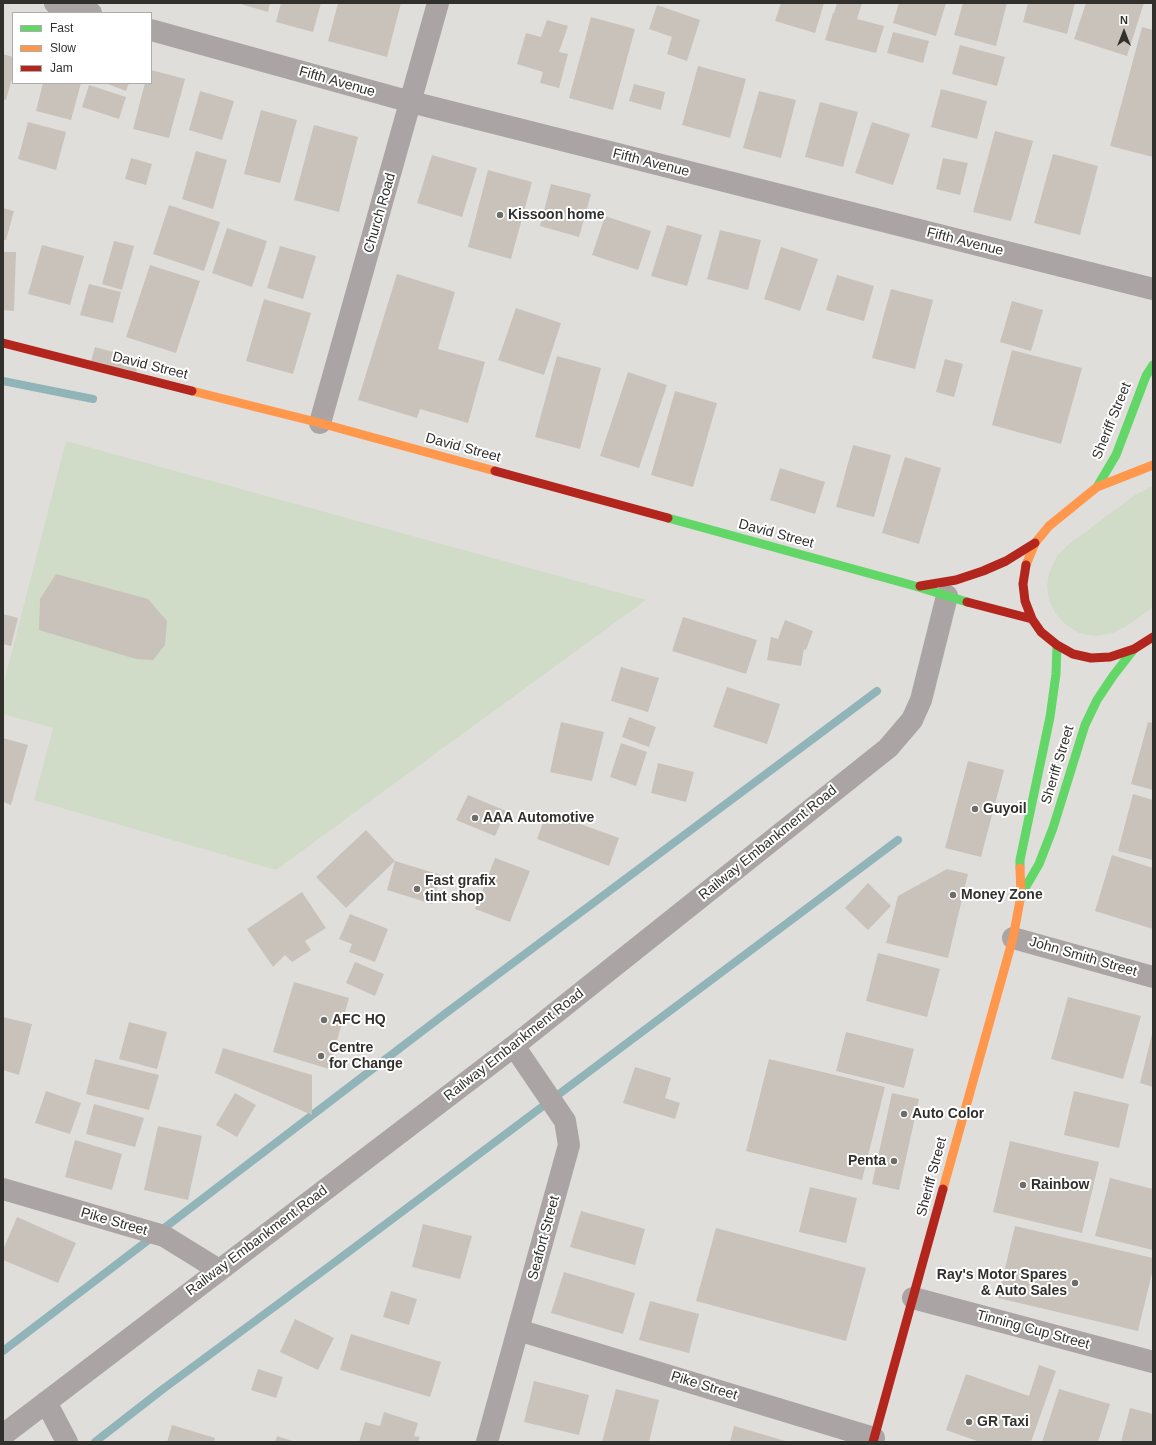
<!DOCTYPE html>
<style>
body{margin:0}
#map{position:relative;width:1156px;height:1445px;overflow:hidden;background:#e0dedb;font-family:Arial,sans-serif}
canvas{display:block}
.frame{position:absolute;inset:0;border:4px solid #31302d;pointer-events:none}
.legend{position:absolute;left:12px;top:12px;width:140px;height:72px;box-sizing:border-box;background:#fff;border:1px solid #adacab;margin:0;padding:5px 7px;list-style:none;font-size:12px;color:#31302d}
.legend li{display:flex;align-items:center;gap:8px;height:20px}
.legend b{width:20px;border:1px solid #adacab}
.north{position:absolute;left:1104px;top:12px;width:40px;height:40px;-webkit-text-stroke:3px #fff;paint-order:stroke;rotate:0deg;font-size:11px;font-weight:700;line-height:16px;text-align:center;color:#31302d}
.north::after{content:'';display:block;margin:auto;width:14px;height:18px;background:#31302d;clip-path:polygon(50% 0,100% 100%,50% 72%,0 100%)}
</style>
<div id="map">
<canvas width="1156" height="1445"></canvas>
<div class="frame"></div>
<ul class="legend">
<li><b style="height:5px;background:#63d668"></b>Fast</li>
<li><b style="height:5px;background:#ff974d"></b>Slow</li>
<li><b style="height:5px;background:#b3261e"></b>Jam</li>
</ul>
<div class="north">N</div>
</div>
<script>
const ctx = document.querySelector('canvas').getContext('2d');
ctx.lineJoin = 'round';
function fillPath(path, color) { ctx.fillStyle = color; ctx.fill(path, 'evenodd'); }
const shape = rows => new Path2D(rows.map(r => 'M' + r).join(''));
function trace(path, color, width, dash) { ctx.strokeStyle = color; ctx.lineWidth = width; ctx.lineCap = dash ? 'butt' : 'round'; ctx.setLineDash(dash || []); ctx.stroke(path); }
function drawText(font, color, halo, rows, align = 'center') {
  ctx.font = font + ' Arial,sans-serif'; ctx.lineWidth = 4; ctx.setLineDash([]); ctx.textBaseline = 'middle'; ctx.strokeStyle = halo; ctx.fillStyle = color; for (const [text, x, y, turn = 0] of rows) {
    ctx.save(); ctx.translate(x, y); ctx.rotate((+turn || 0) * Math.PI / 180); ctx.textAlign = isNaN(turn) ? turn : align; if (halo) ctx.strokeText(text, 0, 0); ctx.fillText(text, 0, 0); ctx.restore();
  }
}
const green = shape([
 [66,441,646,600,276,870,34,800,53,728,3,714,3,686],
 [1150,487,1153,487,1153,607,1127,626,1113,633,1094,636,1079,633,1065,624,1055,613,1049,600,1047,586,1049,573,1057,556,1069,544,1135,495]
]);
const stream = shape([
 [3,381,93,399],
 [3,1351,446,1013,877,691],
 [95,1442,163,1389,331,1265,898,840]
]);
const building = shape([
 [237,3,270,3,268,12],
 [281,3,321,3,313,32,276,22],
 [338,3,401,3,387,57,328,41],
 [781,3,824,3,815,33,775,21],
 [837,3,862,3,857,19,884,26,876,53,825,40,833,13,834,13],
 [899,3,946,3,936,36,893,23],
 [963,3,1007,3,996,46,954,35],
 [1028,3,1075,3,1067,34,1023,22],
 [1086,3,1144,3,1127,56,1074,39],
 [657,5,700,20,687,61,667,54,672,37,649,29],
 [591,17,635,29,613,110,569,98],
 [547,20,568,26,559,52,568,54,559,88,540,83,543,72,517,64,526,33,541,37],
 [1142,27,1153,30,1153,157,1110,146],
 [893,32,929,41,923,63,887,53],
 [960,45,1005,57,997,86,952,74],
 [3,54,13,57,13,75,6,100,3,99],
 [698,66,746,79,730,138,682,125],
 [151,70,185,79,169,138,133,129,145,83,151,83],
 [43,83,81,83,71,120,36,111],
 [105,83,129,83,126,91],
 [634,84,665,92,661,110,629,101],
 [89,85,126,97,119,119,82,107],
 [941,89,987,101,977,139,931,127],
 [200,91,234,101,222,140,189,130],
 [759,91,796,100,781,158,743,148],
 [820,102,858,112,843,167,805,157],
 [261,110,297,120,280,183,244,174],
 [28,122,66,132,56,170,18,159],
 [872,122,910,134,893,185,855,173],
 [314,125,358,137,339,212,294,200],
 [995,131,1033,141,1011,221,973,212],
 [196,151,227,160,213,209,182,199],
 [1053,154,1098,166,1080,235,1034,223],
 [432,155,477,168,462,217,417,203],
 [131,158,152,164,146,185,125,179],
 [943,158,968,163,960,195,936,189],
 [488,170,532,182,511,259,468,247],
 [551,184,591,194,579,237,540,226],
 [169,205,220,222,204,271,153,254],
 [3,208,14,211,6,240,3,240],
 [605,216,651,231,638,270,592,255],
 [667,225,702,235,687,286,651,276],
 [227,228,267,241,252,287,212,273],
 [720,230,761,240,748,290,707,279],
 [114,241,134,246,122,290,102,284],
 [42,245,84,256,70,305,28,294],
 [280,246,316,256,303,299,267,288],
 [781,247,818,259,800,311,764,299],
 [3,252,16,252,14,311,3,310],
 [150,265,200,281,176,353,126,337],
 [397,274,455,292,438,349,485,362,468,423,420,409,417,418,358,400],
 [837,275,874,286,864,321,826,310],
 [89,284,121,292,113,323,80,315],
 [891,289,933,300,915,369,872,358],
 [264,299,311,313,293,374,246,361],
 [1012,301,1043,310,1031,351,1000,342],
 [516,308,561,323,544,375,498,360],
 [95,347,139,359,136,373,91,361],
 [1012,350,1082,368,1061,444,992,425],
 [557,356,601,368,580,449,535,437],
 [945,359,963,364,954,397,936,392],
 [628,372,667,385,639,468,600,456],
 [675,391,717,403,693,487,651,475],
 [853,445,891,455,874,517,836,507],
 [905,457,941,468,919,544,882,533],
 [780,468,825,482,815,514,770,500],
 [56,574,148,599,167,621,165,645,153,660,136,659,39,630,40,599],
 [3,614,18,618,11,646,3,644],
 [683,617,757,640,746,674,672,651],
 [785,620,813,631,806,650,804,649,801,666,767,660,771,637,778,639],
 [621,667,659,678,648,712,611,701],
 [727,687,780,704,767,744,713,727],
 [629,717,656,727,649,747,622,737],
 [561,722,604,732,592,781,550,772],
 [1148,722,1153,723,1153,790,1131,784],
 [3,738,28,745,11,805,3,802],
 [621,743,647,752,636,786,610,777],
 [968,761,1004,770,981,857,945,848],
 [658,763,694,772,686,802,651,793],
 [1133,794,1153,800,1153,860,1118,851],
 [468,795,506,811,495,836,456,820],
 [547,812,619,838,609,866,537,839],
 [366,830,395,861,346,908,316,877],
 [1112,855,1153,868,1153,929,1095,911],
 [495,858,530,871,510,922,475,909],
 [395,861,441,875,432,904,387,890],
 [947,869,968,874,948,958,886,943,898,896],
 [868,883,891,906,868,930,845,908],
 [302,892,326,928,305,941,311,950,292,962,285,955,273,967,247,929],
 [350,914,388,929,375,962,349,952,352,944,339,939],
 [878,953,940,969,927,1017,866,1001],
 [355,962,384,974,375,996,346,983],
 [294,982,349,998,329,1069,273,1052],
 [1068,997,1141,1016,1123,1079,1051,1059],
 [3,1017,32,1024,19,1075,3,1070],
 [129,1022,167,1032,157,1069,119,1059],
 [846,1032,914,1049,904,1088,836,1071],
 [1152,1034,1153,1034,1153,1087,1140,1083],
 [223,1048,312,1075,312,1115,215,1073],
 [95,1059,159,1075,149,1110,86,1094],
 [769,1059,885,1087,862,1180,746,1151],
 [635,1067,671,1078,665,1098,680,1103,675,1119,623,1103],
 [46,1091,81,1103,70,1134,35,1123],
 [1074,1091,1129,1104,1119,1148,1064,1135],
 [235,1093,256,1105,237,1137,216,1125],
 [892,1093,919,1099,899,1190,872,1184],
 [94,1104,144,1118,135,1147,86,1134],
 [158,1126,202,1136,188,1200,144,1190],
 [75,1140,122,1154,112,1190,65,1177],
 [1010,1141,1099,1162,1082,1233,993,1212],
 [1110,1178,1153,1189,1153,1250,1095,1236],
 [810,1187,857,1198,846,1243,799,1232],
 [581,1211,645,1229,635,1265,570,1247],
 [17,1217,76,1243,58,1283,3,1260,3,1250],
 [423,1224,472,1236,460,1279,412,1267],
 [1015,1226,1153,1258,1153,1269,1138,1331,998,1298],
 [716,1228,866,1268,846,1341,696,1301],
 [564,1272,635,1293,623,1334,551,1313],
 [391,1291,417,1299,409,1325,383,1317],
 [650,1301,699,1314,689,1353,639,1340],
 [295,1319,334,1338,318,1370,280,1352],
 [351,1334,441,1362,430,1397,340,1370],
 [1039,1365,1056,1371,1031,1442,980,1442,946,1430,966,1374,1029,1396],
 [258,1369,283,1377,276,1398,251,1390],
 [534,1381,589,1395,579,1435,524,1422],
 [616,1389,659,1400,649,1442,602,1442],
 [1059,1389,1110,1404,1098,1442,1042,1442],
 [1130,1408,1153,1414,1153,1442,1121,1442],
 [384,1412,418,1423,414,1436,420,1437,418,1442,359,1442,365,1422,380,1426],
 [172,1425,215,1438,214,1442,167,1442],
 [734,1426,789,1442,730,1442],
 [277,1436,296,1442,275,1442]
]);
const street = shape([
 [55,3,91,13],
 [151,30,411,102,1153,289],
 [320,423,438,3],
 [1013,938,1153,977],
 [3,1189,164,1236,219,1270],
 [913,1298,1153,1362],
 [518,1330,874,1438],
 [46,1402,67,1442],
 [3,1435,514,1046,888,748,912,720,921,700,947,596],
 [487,1442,569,1145,565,1121,514,1046]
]);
const fast = shape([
 [1097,487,1116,455,1146,376,1153,365],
 [668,518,915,586,967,602],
 [1020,868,1020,860,1050,717,1056,674,1057,645],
 [1021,895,1039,864,1053,828,1085,725,1097,700,1113,676,1134,649]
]);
const slow = shape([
 [192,391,320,423,495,471],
 [1026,565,1035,543,1049,526,1097,487,1153,465],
 [943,1189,1013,938,1021,895,1020,868]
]);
const jam = shape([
 [3,343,192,391],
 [495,471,668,518],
 [1026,565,1023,584,1025,601,1032,619,1041,632,1057,645,1073,654,1091,658,1110,657,1134,649,1153,637],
 [920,586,956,580,983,571,1006,561,1035,543],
 [967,602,1032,619],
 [873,1442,943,1189]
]);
const markers = [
 [500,215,4,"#6e6d6a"],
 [975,809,4,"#6e6d6a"],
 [475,818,4,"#6e6d6a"],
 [417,889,4,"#6e6d6a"],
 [953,895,4,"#6e6d6a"],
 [324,1020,4,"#6e6d6a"],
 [321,1056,4,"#6e6d6a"],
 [904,1114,4,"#6e6d6a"],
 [894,1161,4,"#6e6d6a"],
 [1023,1185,4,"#6e6d6a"],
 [1075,1283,4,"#6e6d6a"],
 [969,1422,4,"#6e6d6a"]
];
const streetNames = [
 ["Fifth Avenue",337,82,16],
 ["Fifth Avenue",651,163,14],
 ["Church Road",380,213,-74],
 ["Fifth Avenue",965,242,14],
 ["David Street",150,366,14],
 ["Sheriff Street",1112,421,-68],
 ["David Street",463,448,15],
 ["David Street",776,534,15],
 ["Sheriff Street",1058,765,-73],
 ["Railway Embankment Road",768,843,-39],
 ["John Smith Street",1083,957,16],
 ["Railway Embankment Road",514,1045,-38],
 ["Sheriff Street",932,1177,-75],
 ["Pike Street",114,1222,16],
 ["Seafort Street",544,1238,-75],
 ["Railway Embankment Road",257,1241,-37],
 ["Tinning Cup Street",1033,1330,15],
 ["Pike Street",704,1386,17]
];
const poiNames = [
 ["Kissoon home",508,215],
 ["Guyoil",983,809],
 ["AAA Automotive",483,818],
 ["Fast grafix",425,881],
 ["tint shop",425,897],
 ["Money Zone",961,895],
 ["AFC HQ",332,1020],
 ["Centre",329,1048],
 ["for Change",329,1064],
 ["Auto Color",912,1114],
 ["Penta",886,1161,"right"],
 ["Rainbow",1031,1185],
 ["Ray's Motor Spares",1067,1275,"right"],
 ["& Auto Sales",1067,1291,"right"],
 ["GR Taxi",977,1422]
];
fillPath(green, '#d0dcc8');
trace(stream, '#91b4b9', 8);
fillPath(building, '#c9c2bb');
trace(street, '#aaa4a4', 22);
trace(fast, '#63d668', 9);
trace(slow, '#ff974d', 9);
trace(jam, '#b3261e', 9);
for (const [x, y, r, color] of markers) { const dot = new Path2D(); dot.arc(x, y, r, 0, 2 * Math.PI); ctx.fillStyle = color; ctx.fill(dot); trace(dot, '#fff', 1.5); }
drawText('14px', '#31302d', '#fff', streetNames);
drawText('bold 14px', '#31302d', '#fff', poiNames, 'left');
</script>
